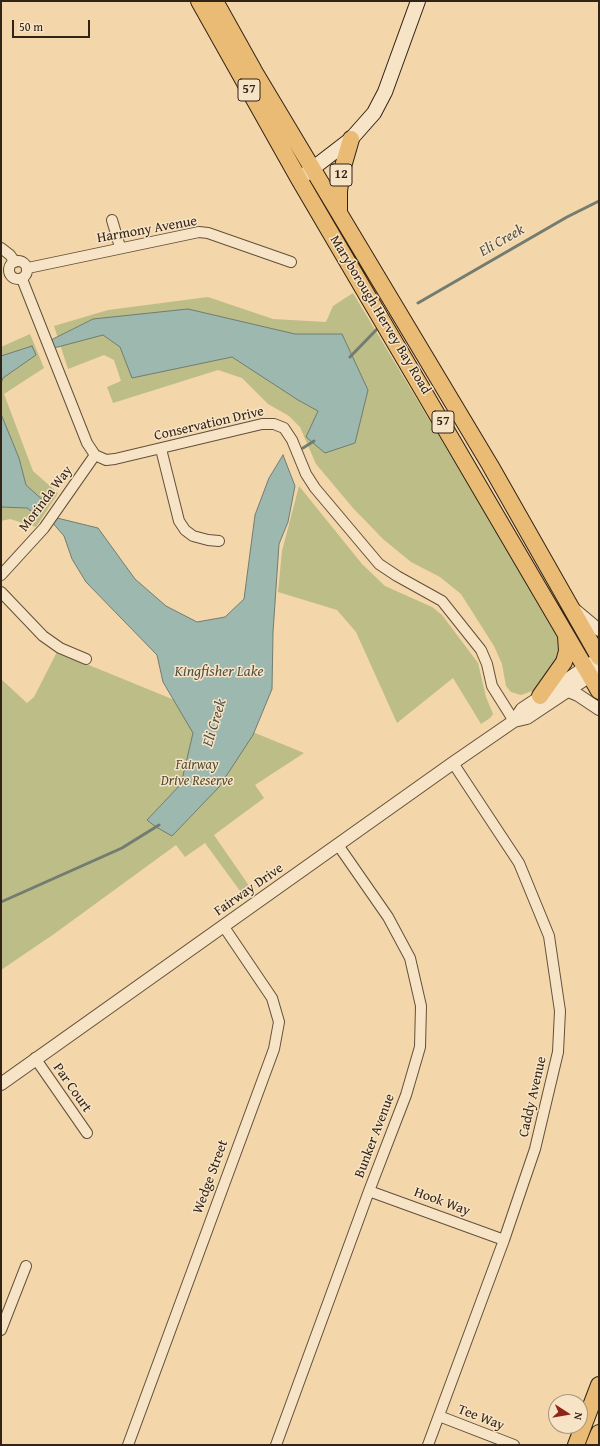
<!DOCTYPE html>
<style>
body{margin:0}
#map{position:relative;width:600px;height:1446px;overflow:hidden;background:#f3d6a9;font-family:"Gentium Book Plus",serif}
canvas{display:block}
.frame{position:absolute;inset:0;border:2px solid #312315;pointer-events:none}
.north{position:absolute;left:548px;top:1394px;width:40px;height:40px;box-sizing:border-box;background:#f7e4c7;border:1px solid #a89780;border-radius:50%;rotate:102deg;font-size:11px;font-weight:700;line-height:16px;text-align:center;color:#312315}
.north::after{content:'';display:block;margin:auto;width:14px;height:18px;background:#8f2418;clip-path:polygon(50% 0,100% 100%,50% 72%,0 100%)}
.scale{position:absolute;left:12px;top:20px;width:78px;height:18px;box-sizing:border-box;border:2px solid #312315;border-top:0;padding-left:5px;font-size:12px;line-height:14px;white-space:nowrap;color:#312315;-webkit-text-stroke:3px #f7e4c7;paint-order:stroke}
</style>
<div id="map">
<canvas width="600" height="1446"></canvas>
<div class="frame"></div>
<div class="north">N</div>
<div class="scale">50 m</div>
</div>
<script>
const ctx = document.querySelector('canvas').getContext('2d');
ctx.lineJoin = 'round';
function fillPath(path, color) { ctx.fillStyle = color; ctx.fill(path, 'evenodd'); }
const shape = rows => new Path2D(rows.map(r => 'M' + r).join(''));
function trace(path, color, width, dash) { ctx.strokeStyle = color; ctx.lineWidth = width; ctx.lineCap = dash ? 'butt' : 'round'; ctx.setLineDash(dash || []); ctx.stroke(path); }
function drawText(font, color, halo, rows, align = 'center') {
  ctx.font = font + ' "Gentium Book Plus",serif'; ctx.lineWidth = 3; ctx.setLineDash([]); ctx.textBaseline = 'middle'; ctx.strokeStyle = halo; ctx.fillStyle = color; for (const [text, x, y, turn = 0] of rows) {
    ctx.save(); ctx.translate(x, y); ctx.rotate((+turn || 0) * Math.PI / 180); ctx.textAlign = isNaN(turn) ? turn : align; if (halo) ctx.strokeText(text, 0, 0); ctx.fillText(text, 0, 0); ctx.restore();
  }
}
const green = shape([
 [353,293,556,631,561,650,557,665,540,688,521,695,511,692,506,686,502,664,494,646,461,594,440,577,411,562,383,539,353,508,316,464,300,427,289,416,268,404,242,378,218,370,113,403,107,387,121,381,114,360,104,355,68,369,54,326,108,310,208,297,273,319,326,322,333,306],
 [30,334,44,368,4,394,33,471,58,493,36,527,10,519,1,521,1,347],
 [299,486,362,564,385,586,432,607,442,615,478,663,486,697,493,714,490,718,481,724,453,678,397,723,356,632,337,610,278,592,282,551],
 [57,652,304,753,255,785,264,798,214,835,252,890,243,895,205,843,185,857,176,845,54,934,1,970,1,679,27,703,34,697]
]);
const water = shape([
 [188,309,295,334,342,334,368,390,355,443,325,453,306,437,318,411,298,400,232,357,132,378,120,347,103,335,54,348,51,340,93,319,188,309],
 [32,346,36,355,3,378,1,383,1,356,32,346],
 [1,414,19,458,26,485,46,503,37,515,27,508,1,507,1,414],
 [283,455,295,486,288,522,279,544,273,632,272,689,253,735,219,787,172,836,156,827,147,820,181,784,193,733,163,682,157,655,86,582,72,559,64,536,51,521,53,517,98,528,135,579,166,606,197,622,225,617,244,599,255,515,269,478,283,455]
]);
const stream = shape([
 [418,303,567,217,599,201],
 [350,357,379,327],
 [303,448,314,441],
 [1,902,122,848,159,825]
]);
const minor = shape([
 [112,220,120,247],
 [1,248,10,255,15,262],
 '9 270a9 9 0 1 1 18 0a9 9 0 1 1-18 0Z',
 [28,268,199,232,208,233,291,262],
 [22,279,87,443,95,455,106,460,115,459,262,424,274,424,284,428,292,440,306,474,315,488,379,564,397,576,442,601,481,650,487,664,492,686,514,721],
 [161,449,179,521,185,530,193,536,208,540,219,541],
 [1,575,44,528,95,455],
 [1,592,43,636,60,648,86,659],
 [35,1058,87,1133],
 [369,1191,504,1240],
 [1,1330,26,1266],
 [439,1416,514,1445],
 [128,1445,274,1049,279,1022,272,998,224,927],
 [276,1445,369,1191,406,1095,420,1047,421,1006,410,958,388,917,338,845],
 [428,1445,504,1240,535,1149,558,1052,560,1011,549,936,519,863,453,763]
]);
const tertiary = shape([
 [574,609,599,630],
 [566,690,578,695,599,709],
 [514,721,522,709,599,658],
 [1,1084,453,763,514,721,527,718,599,670]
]);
const secondary = shape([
 [299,179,351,139,374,113,385,92,418,1]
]);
const primary = shape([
 [199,1,299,179,599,691],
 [215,1,254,71,490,465,599,657],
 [339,212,339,191,342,170,351,139],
 [540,696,564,662,567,651,566,636],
 [576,1445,599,1385],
 [594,1445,599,1433]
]);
const shields = [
 [249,90,22],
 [341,175,22],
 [443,422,22]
];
const shieldNames = [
 ["57",249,90],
 ["12",341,175],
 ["57",443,422]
];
const streetNames = [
 ["Harmony Avenue",147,230,-10],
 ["Maryborough Hervey Bay Road",380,315,59],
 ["Conservation Drive",209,424,-13],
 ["Morinda Way",46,499,-53],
 ["Fairway Drive",249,890,-35],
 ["Par Court",72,1088,55],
 ["Caddy Avenue",533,1097,-77],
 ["Bunker Avenue",375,1136,-69],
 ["Wedge Street",211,1177,-70],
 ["Hook Way",442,1202,20],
 ["Tee Way",481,1418,21]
];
const parkNames = [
 ["Fairway",197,765],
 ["Drive Reserve",197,781]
];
const waterNames = [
 ["Eli Creek",502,241,-30],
 ["Kingfisher Lake",219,672],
 ["Eli Creek",215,723,-73]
];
fillPath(green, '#bdbd87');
fillPath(water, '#9db8af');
trace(water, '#727c71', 1);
trace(stream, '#727c71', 3);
trace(minor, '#62503a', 12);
trace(tertiary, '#62503a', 14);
trace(secondary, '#312315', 16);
trace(primary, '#312315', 18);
trace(minor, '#f7e4c7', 10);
trace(tertiary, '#f7e4c7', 12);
trace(secondary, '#f7e4c7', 14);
trace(primary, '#eabb74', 16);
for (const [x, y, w] of shields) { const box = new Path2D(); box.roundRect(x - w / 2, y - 11, w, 22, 3); ctx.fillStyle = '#f7e4c7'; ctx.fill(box); trace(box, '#312315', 1); }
drawText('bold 13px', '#312315', null, shieldNames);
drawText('14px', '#312315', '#f7e4c7', streetNames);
drawText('italic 14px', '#544a32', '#f7e4c7', parkNames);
drawText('italic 15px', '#515043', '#f7e4c7', waterNames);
</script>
